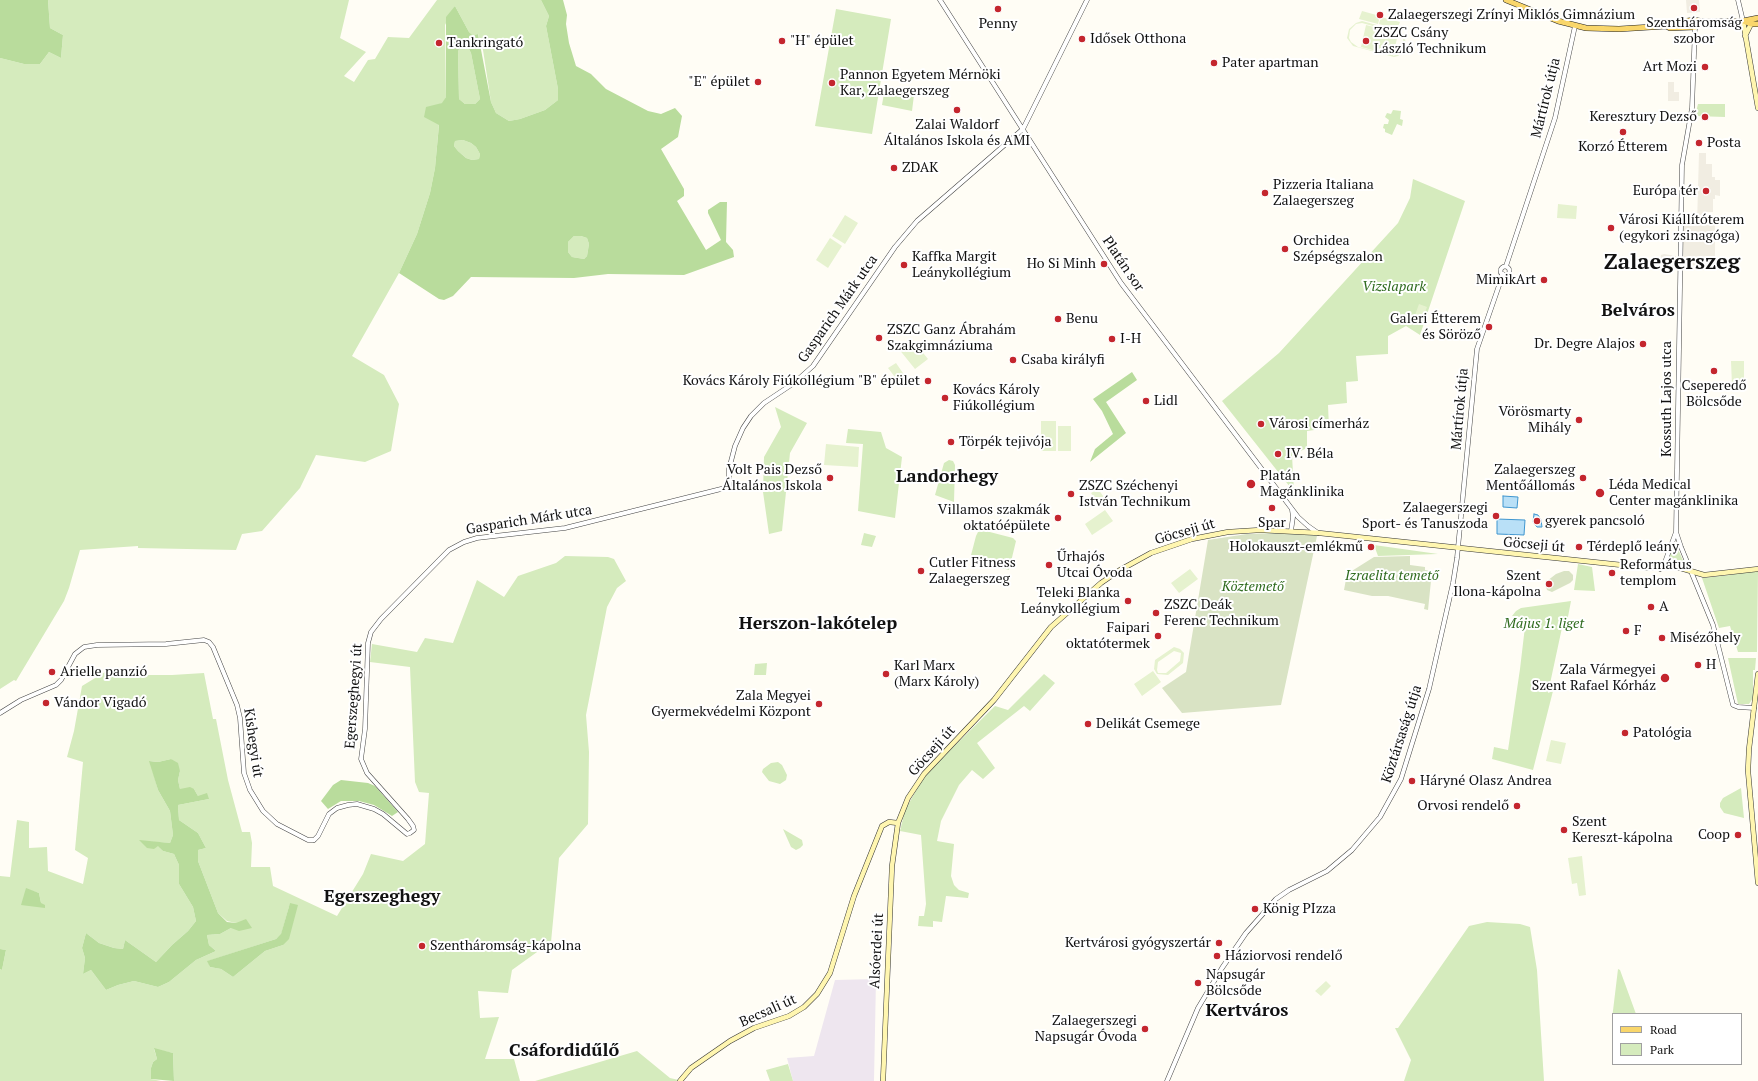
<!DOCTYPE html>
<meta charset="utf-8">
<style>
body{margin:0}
#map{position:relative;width:1758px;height:1081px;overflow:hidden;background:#fffdf5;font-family:"PT Serif",serif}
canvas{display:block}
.legend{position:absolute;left:1612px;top:1013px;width:130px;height:52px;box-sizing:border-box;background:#fff;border:1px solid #a0a0a0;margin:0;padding:5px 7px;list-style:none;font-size:12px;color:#111}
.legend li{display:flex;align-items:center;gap:8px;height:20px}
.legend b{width:20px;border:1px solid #a0a0a0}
</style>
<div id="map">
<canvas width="1758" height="1081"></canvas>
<ul class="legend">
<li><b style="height:5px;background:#f9d66b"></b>Road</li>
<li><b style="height:11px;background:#d5ebbd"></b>Park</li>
</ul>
</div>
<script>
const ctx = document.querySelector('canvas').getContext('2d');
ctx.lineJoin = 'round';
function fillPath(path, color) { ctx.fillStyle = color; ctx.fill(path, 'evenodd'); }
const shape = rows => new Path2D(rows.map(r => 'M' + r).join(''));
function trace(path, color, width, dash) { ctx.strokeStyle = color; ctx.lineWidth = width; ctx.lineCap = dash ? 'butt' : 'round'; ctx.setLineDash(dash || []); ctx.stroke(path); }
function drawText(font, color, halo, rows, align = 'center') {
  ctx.font = font + ' "PT Serif",serif'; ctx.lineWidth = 4; ctx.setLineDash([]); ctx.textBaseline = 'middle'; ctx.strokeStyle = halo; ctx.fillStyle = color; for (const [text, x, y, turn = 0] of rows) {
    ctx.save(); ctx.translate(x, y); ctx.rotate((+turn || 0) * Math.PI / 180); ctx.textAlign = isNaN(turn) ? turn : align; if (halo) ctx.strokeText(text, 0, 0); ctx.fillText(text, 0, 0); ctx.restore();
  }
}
const industrial = shape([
 [876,979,874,1081,793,1081,787,1058,814,1056,835,980]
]);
const green = shape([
 [48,0,349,0,340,38,366,52,344,76,354,82,368,60,375,59,388,37,409,38,437,0,541,0,549,16,546,26,558,89,558,100,545,110,520,119,509,121,496,113,491,102,483,50,478,34,473,37,469,32,455,6,445,25,446,97,443,103,434,106,439,124,435,168,430,193,417,234,399,273,352,356,384,375,399,404,391,451,365,462,316,455,300,488,262,531,242,534,236,550,138,548,138,546,80,550,69,588,64,601,16,681,14,680,0,689,0,58,24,64,40,64,49,52,61,58,63,35,50,28],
 [836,9,891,19,872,134,815,126],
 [463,48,469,49,471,53,480,99,475,104,465,104,459,99,458,52,459,49],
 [885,87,902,89,914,95,912,111,882,105],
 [1698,104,1725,104,1725,117,1695,116],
 [1393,110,1401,111,1400,119,1403,120,1402,126,1397,124,1392,135,1385,132,1385,129,1383,128,1384,124,1388,124,1389,120,1385,117,1387,113,1391,114],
 [463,140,471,143,476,147,480,154,479,159,472,160,466,158,458,151,454,146,455,141],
 [1413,179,1465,201,1420,335,1406,326,1388,336,1388,354,1356,356,1358,381,1346,382,1347,403,1328,405,1329,428,1307,431,1307,448,1292,455,1294,492,1222,401,1279,353,1398,223,1410,198],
 [574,236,581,236,587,238,589,244,587,256,584,259,572,257,568,252,568,242],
 [775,407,807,423,790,453,782,531,769,534,763,492,764,457,781,427],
 [848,429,881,432,886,448,902,457,895,518,858,511,863,444,846,443],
 [949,460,953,461,955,465,954,502,935,495,944,463],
 [982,530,1013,538,1016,541,1009,570,970,559,976,536,978,532],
 [864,533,876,536,872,547,861,545],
 [1374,545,1438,554,1378,556],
 [1674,546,1677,547,1685,565,1684,566,1666,564],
 [565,556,608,557,614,559,626,581,617,588,607,607,586,715,589,752,588,824,559,858,551,942,512,970,508,993,478,991,480,1018,499,1017,485,1059,514,1059,520,1081,174,1081,173,1053,154,1049,157,1059,153,1062,151,1068,151,1079,161,1081,0,1081,0,969,2,970,6,950,0,949,0,876,10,877,17,820,29,822,29,848,47,847,48,871,83,884,88,858,75,850,83,762,67,757,74,731,82,686,105,672,139,675,172,675,204,673,213,719,216,719,228,780,242,832,250,832,252,843,251,867,270,867,273,886,337,916,363,874,371,854,403,861,425,844,429,793,419,792,415,782,410,667,370,662,372,644,417,652,425,638,453,643,477,580,504,597,518,576,556,563],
 [171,759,180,771,178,780,180,789,194,789,198,796,209,799,178,805,179,820,198,833,206,848,198,850,198,861,218,913,227,921,236,923,231,928,220,934,207,935,209,945,216,951,196,960,169,982,158,987,134,981,118,985,106,990,91,970,83,974,85,958,82,948,86,933,99,943,114,948,123,949,125,940,156,962,172,945,188,931,196,921,193,907,179,884,179,865,174,854,163,851,158,845,140,841,170,843,173,835,170,811,158,790,150,761,158,762],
 [26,889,39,893,41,903],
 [290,903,283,945,265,951,233,977,221,969,210,967,208,961,276,939,281,935],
 [1578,564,1592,567,1595,591,1574,590],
 [1748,571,1758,571,1757,652,1738,652,1730,626,1719,628,1702,578,1730,575],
 [1571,601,1567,622,1563,623,1548,693,1553,691,1533,770,1492,759,1494,747,1508,750,1520,669,1526,618,1512,616,1516,611,1521,608],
 [1728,658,1756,658,1755,670,1753,670,1753,698,1749,704,1738,704],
 [767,663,766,675,754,675,755,664],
 [1044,674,1055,683,1030,711,1024,706,977,743,995,768,983,779,972,770,959,785,941,821,937,841,954,844,951,876,954,885,959,890,969,893,968,898,946,896,942,922,933,921,933,927,918,926,919,916,924,916,926,904,921,835,900,831,905,810,925,775,995,706,1008,710],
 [778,762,782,765,787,775,786,780,780,784,769,781,762,772,763,769,771,763],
 [1741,788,1744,818,1724,813,1720,807,1720,803,1723,798],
 [783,829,802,840,803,845,800,848,796,850,791,847],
 [1487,922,1520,924,1530,927,1537,970,1544,1081,1404,1081,1411,1060,1395,1028,1398,1028,1469,926],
 [1618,969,1620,970,1636,1014,1613,1014,1613,1019,1612,1019],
 [637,1051,670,1078,683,1081,535,1081],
 [788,1064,793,1081,770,1081,766,1070]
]);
const forest = shape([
 [0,0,48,0,50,28,63,35,61,58,49,52,40,64,24,64,0,58],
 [541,0,563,0,567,15,566,24,569,43,576,66,591,74,606,89,648,111,661,114,675,108,682,116,678,137,661,149,684,189,684,196,677,201,706,250,721,240,708,213,708,210,720,202,727,202,726,242,733,250,734,257,684,275,608,274,574,278,471,277,453,296,444,300,439,299,399,273,417,234,430,193,435,168,439,125,424,117,426,107,442,103,446,97,446,17,455,6,469,32,473,36,478,34,491,102,496,113,509,121,520,119,545,110,558,100,558,89,546,26,549,16],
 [463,48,469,49,471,53,480,99,475,104,465,104,459,99,458,52,459,49],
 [463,140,471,143,476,147,480,154,479,159,472,160,466,158,458,151,454,146,455,141],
 [574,236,581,236,587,238,589,244,587,256,584,259,572,257,568,252,568,242],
 [1132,372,1137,380,1106,402,1126,433,1090,462,1095,449,1113,434,1102,411,1093,399],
 [171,759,178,763,180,771,178,780,180,789,190,787,194,789,198,796,207,793,209,799,178,805,179,820,198,833,206,848,198,850,198,861,218,913,227,922,236,923,246,919,252,928,239,931,231,928,220,934,207,935,209,945,216,951,196,960,169,982,158,987,134,981,118,985,106,990,91,970,83,974,85,958,82,948,86,933,99,943,114,948,123,949,125,940,156,962,172,945,188,931,196,921,193,907,179,884,179,865,174,854,163,851,158,846,154,849,147,848,139,840,170,843,173,835,170,811,158,790,149,761,158,762],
 [341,780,368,783,375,786,398,812,392,816,374,805,359,801,341,801,328,809,321,801,333,785],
 [26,888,39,893,41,903,45,905,45,908,21,905],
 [290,903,298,905,289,939,283,945,265,951,233,977,221,969,210,967,207,961,276,939,281,934],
 [0,949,6,950,2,970,0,969],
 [154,1048,173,1053,174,1081,151,1079,151,1068,153,1062,157,1059]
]);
const cemetery = shape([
 [1277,533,1316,534,1317,536,1281,705,1182,713,1162,688,1186,672,1208,540,1247,534],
 [1410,556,1410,565,1425,567,1425,570,1432,571,1428,610,1424,609,1425,604,1388,596,1372,596,1344,590,1347,574,1374,557],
 [1564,571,1569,571,1573,575,1573,580,1570,583,1552,592,1547,590,1546,586,1547,581,1556,574]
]);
const pitch = shape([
 [1362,11,1380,16,1378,24,1359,19],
 [1381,17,1400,22,1397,29,1379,24],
 [1362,21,1395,30,1402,34,1406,42,1404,51,1398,56,1394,57,1353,46,1347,38,1349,29,1356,23],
 [1362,23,1398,33,1366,25,1361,47,1391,55,1358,47,1351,42,1349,38,1350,30,1356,24],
 [1398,34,1403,38,1404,47,1401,53,1393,56],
 [1558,204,1577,206,1576,219,1557,218],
 [845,215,858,223,845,244,832,236],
 [830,238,842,246,828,268,816,260],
 [1419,304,1427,307,1422,321,1414,318],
 [911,338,928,359,915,369,898,348],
 [1731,361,1744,361,1744,386,1732,386],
 [896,363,905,376,898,381,888,368],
 [1041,421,1056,421,1056,451,1041,451],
 [1058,426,1071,426,1071,451,1058,451],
 [826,444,859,447,858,467,824,465],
 [1098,489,1106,500,1100,505,1091,493],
 [1105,510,1113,521,1092,535,1085,524],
 [1190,569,1198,579,1179,593,1171,583],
 [1174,647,1180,649,1184,653,1183,663,1168,675,1157,674,1154,669,1155,660],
 [1174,651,1181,653,1180,661,1166,673,1158,673,1157,670,1158,662],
 [1153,671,1161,682,1142,696,1134,684],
 [1551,740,1566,743,1561,764,1546,761],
 [1582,856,1586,895,1579,896,1577,883,1572,884,1568,858],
 [1326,981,1331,986,1321,996,1315,991]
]);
const plaza = shape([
 [1686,0,1699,0,1700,12,1687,13],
 [1668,82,1674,82,1674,92,1679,92,1679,101,1668,101],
 [1699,153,1706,153,1706,164,1712,164,1712,177,1715,177,1715,180,1720,180,1720,196,1715,195,1715,199,1713,199,1713,212,1706,212,1706,225,1715,225,1715,266,1681,265,1683,224,1697,224],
 [1664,254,1676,256,1676,266,1674,269,1659,269,1661,255]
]);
const water = shape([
 [1503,496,1518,497,1517,508,1503,507,1503,496],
 [1534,514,1538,515,1541,520,1542,527,1537,527,1533,522,1534,514],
 [1497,519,1525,520,1524,535,1497,534,1497,519]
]);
const tertiary = shape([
 [940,0,1121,283,1298,517,1308,526,1318,533],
 [1738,0,1743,21],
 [1695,27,1692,108,1682,165,1676,532,1681,547,1713,625,1733,705,1738,707,1754,708],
 [1506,266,1555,118,1575,26],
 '1500.5 271a4.5 4.5 0 1 1 9 0a4.5 4.5 0 1 1-9 0Z',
 [1291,531,1293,517,1292,510],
 [1660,569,1665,562,1676,532],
 [0,713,21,700,56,685,61,680,75,654,84,647,97,645,166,644,204,640,209,642,213,647,237,705,240,718,244,773,250,790,263,811,277,824,308,840,314,840],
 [314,840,318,836,329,814,337,808,348,805,357,804,374,809,383,814,407,834,410,833,414,830,413,826,408,819,367,773,361,759,365,729,368,643,371,632,381,619,449,550,464,542,477,538,565,528,729,487,729,469,735,446,743,428,751,416,764,403,794,383,813,366,895,247,917,221,1023,129,1087,0],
 [1167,1081,1198,1008,1222,968,1246,933,1276,899,1289,890,1327,871,1352,850,1380,817,1401,779,1429,689,1453,583,1457,558,1477,349,1503,274]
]);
const secondary = shape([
 [1743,21,1758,108],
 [1745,36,1751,24],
 [1758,674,1749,749,1748,771,1758,883],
 [680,1081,691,1068,730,1041,754,1028,789,1016,804,1007,817,994,830,973,854,896,882,826,889,822,898,823],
 [883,1081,892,866,898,823,908,798,924,774,994,700,1051,627,1101,583,1120,570,1151,553,1192,539,1228,532,1260,530,1319,533,1650,568,1677,567,1704,575,1758,569]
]);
const primary = shape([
 [1506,0,1558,21,1586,28,1619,29,1667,26,1674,23,1694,20,1705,22,1743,21,1751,24,1758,24],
 [1743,21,1758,18],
 [1668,27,1670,28,1695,27,1705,22]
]);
const markers = [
 [1694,8,4,"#c4262e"],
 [998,9,4,"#c4262e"],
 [1380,15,4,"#c4262e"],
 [1082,39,4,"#c4262e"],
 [782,41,4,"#c4262e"],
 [1366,41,4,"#c4262e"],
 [439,43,4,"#c4262e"],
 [1214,63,4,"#c4262e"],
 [1705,67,4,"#c4262e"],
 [758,82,4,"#c4262e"],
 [832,83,4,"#c4262e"],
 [957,110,4,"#c4262e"],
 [1705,117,4,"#c4262e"],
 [1623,132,4,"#c4262e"],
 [1699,143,4,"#c4262e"],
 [894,168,4,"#c4262e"],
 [1706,191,4,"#c4262e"],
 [1265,193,4,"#c4262e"],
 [1611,228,4,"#c4262e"],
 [1285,249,4,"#c4262e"],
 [1104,264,4,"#c4262e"],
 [904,265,4,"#c4262e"],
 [1544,280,4,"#c4262e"],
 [1058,319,4,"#c4262e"],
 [1489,327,4,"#c4262e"],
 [879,338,4,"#c4262e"],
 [1112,339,4,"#c4262e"],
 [1643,344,4,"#c4262e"],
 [1013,360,4,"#c4262e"],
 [1714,371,4,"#c4262e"],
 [928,381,4,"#c4262e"],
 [945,398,4,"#c4262e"],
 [1146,401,4,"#c4262e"],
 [1579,420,4,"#c4262e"],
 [1261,424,4,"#c4262e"],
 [951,442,4,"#c4262e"],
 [1278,454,4,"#c4262e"],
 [830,478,4,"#c4262e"],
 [1583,478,4,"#c4262e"],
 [1251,484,5,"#c4262e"],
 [1600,493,5,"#c4262e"],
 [1071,494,4,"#c4262e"],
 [1272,508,4,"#c4262e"],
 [1496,516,4,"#c4262e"],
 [1058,518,4,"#c4262e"],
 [1537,521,4,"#c4262e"],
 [1371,547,4,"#c4262e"],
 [1579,547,4,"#c4262e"],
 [1049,565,4,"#c4262e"],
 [921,571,4,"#c4262e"],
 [1612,573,4,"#c4262e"],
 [1549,584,4,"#c4262e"],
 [1128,601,4,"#c4262e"],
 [1651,607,4,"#c4262e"],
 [1156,613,4,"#c4262e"],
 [1626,631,4,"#c4262e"],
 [1158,636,4,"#c4262e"],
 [1662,638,4,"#c4262e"],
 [1698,665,4,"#c4262e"],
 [52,672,4,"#c4262e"],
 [886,674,4,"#c4262e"],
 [1665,678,5,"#c4262e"],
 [46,703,4,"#c4262e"],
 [819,704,4,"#c4262e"],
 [1088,724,4,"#c4262e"],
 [1625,733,4,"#c4262e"],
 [1412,781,4,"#c4262e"],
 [1517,806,4,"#c4262e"],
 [1564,830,4,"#c4262e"],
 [1738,835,4,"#c4262e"],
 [1255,909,4,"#c4262e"],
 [1219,943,4,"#c4262e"],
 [422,946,4,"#c4262e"],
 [1217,956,4,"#c4262e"],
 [1198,983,4,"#c4262e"],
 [1145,1029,4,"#c4262e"]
];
const poiNames = [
 ["Zalaegerszegi Zrínyi Miklós Gimnázium",1388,15],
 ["Szentháromság",1694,23,"center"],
 ["szobor",1694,39,"center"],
 ["Penny",998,24,"center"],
 ["ZSZC Csány",1374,33],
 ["László Technikum",1374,49],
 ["Idősek Otthona",1090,39],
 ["\"H\" épület",790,41],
 ["Tankringató",447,43],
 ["Pater apartman",1222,63],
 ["Art Mozi",1697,67,"right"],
 ["Pannon Egyetem Mérnöki",840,75],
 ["Kar, Zalaegerszeg",840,91],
 ["\"E\" épület",750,82,"right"],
 ["Keresztury Dezső",1697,117,"right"],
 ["Zalai Waldorf",957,125,"center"],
 ["Általános Iskola és AMI",957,141,"center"],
 ["Posta",1707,143],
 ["Korzó Étterem",1623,147,"center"],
 ["ZDAK",902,168],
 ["Pizzeria Italiana",1273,185],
 ["Zalaegerszeg",1273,201],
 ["Európa tér",1698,191,"right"],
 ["Városi Kiállítóterem",1619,220],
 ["(egykori zsinagóga)",1619,236],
 ["Orchidea",1293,241],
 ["Szépségszalon",1293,257],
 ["Kaffka Margit",912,257],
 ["Leánykollégium",912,273],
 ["Ho Si Minh",1096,264,"right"],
 ["MimikArt",1536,280,"right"],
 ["Benu",1066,319],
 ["Galeri Étterem",1481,319,"right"],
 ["és Söröző",1481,335,"right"],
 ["ZSZC Ganz Ábrahám",887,330],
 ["Szakgimnáziuma",887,346],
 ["I-H",1120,339],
 ["Dr. Degre Alajos",1635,344,"right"],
 ["Csaba királyfi",1021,360],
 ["Kovács Károly Fiúkollégium \"B\" épület",920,381,"right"],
 ["Cseperedő",1714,386,"center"],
 ["Bölcsőde",1714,402,"center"],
 ["Kovács Károly",953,390],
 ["Fiúkollégium",953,406],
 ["Lidl",1154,401],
 ["Vörösmarty",1571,412,"right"],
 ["Mihály",1571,428,"right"],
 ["Városi címerház",1269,424],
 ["Törpék tejivója",959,442],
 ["IV. Béla",1286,454],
 ["Volt Pais Dezső",822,470,"right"],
 ["Általános Iskola",822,486,"right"],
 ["Zalaegerszeg",1575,470,"right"],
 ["Mentőállomás",1575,486,"right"],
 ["Platán",1260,476],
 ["Magánklinika",1260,492],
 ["Léda Medical",1609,485],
 ["Center magánklinika",1609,501],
 ["ZSZC Széchenyi",1079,486],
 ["István Technikum",1079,502],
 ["Zalaegerszegi",1488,508,"right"],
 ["Sport- és Tanuszoda",1488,524,"right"],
 ["Villamos szakmák",1050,510,"right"],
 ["oktatóépülete",1050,526,"right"],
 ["gyerek pancsoló",1545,521],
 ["Spar",1272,523,"center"],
 ["Holokauszt-emlékmű",1363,547,"right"],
 ["Térdeplő leány",1587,547],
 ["Űrhajós",1057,557],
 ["Utcai Óvoda",1057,573],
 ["Cutler Fitness",929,563],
 ["Zalaegerszeg",929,579],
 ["Református",1620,565],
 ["templom",1620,581],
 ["Szent",1541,576,"right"],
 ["Ilona-kápolna",1541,592,"right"],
 ["Teleki Blanka",1120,593,"right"],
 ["Leánykollégium",1120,609,"right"],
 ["ZSZC Deák",1164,605],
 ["Ferenc Technikum",1164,621],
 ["A",1659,607],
 ["Faipari",1150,628,"right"],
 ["oktatótermek",1150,644,"right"],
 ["F",1634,631],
 ["Misézőhely",1670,638],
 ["H",1706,665],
 ["Karl Marx",894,666],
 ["(Marx Károly)",894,682],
 ["Zala Vármegyei",1656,670,"right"],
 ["Szent Rafael Kórház",1656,686,"right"],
 ["Arielle panzió",60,672],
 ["Zala Megyei",811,696,"right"],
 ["Gyermekvédelmi Központ",811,712,"right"],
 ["Vándor Vigadó",54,703],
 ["Delikát Csemege",1096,724],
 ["Patológia",1633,733],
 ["Háryné Olasz Andrea",1420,781],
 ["Orvosi rendelő",1509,806,"right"],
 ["Szent",1572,822],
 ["Kereszt-kápolna",1572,838],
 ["Coop",1730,835,"right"],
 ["König PIzza",1263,909],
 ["Kertvárosi gyógyszertár",1211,943,"right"],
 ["Szentháromság-kápolna",430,946],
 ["Háziorvosi rendelő",1225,956],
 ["Napsugár",1206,975],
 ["Bölcsőde",1206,991],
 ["Zalaegerszegi",1137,1021,"right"],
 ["Napsugár Óvoda",1137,1037,"right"]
];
const streetNames = [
 ["Mártírok útja",1546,98,-76],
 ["Platán sor",1123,264,56],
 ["Gasparich Márk utca",838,309,-55],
 ["Kossuth Lajos utca",1667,399,-90],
 ["Mártírok útja",1460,409,-85],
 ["Gasparich Márk utca",529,520,-9],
 ["Göcseji út",1185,532,-16],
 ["Göcseji út",1534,545,5],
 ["Egerszeghegyi út",354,696,-86],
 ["Köztársaság útja",1402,734,-72],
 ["Kishegyi út",253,743,82],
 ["Göcseji út",932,751,-48],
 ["Alsóerdei út",877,951,-87],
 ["Becsali út",768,1011,-24]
];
const parkNames = [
 ["Vizslapark",1394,287],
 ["Izraelita temető",1392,576],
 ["Köztemető",1253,587],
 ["Május 1. liget",1544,624]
];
const districtNames = [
 ["Belváros",1638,311],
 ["Landorhegy",947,477],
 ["Herszon-lakótelep",818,624],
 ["Egerszeghegy",382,897],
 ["Kertváros",1247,1011],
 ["Csáfordidűlő",564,1051]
];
const townNames = [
 ["Zalaegerszeg",1672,263]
];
fillPath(industrial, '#eee6ef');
fillPath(green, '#d5ebbd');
fillPath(forest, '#b9dc9c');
fillPath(cemetery, '#d9e3c4');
fillPath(pitch, '#e6f2cf');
fillPath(plaza, '#f1ede2');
fillPath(water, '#b9e0f7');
trace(water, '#3f96cf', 1);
trace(tertiary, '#444', 5);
trace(secondary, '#333', 5.5);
trace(primary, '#222', 6);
trace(tertiary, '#fff', 4);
trace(secondary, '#fff6b0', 4.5);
trace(primary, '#f9d66b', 5);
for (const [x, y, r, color] of markers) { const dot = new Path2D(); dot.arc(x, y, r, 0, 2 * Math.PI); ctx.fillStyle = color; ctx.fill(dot); trace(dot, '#fff', 1.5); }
drawText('14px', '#111', '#fff', poiNames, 'left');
drawText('14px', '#111', '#fff', streetNames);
drawText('italic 14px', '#2f6b1f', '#fff', parkNames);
drawText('bold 18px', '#111', '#fff', districtNames);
drawText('bold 22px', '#111', '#fff', townNames);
</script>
